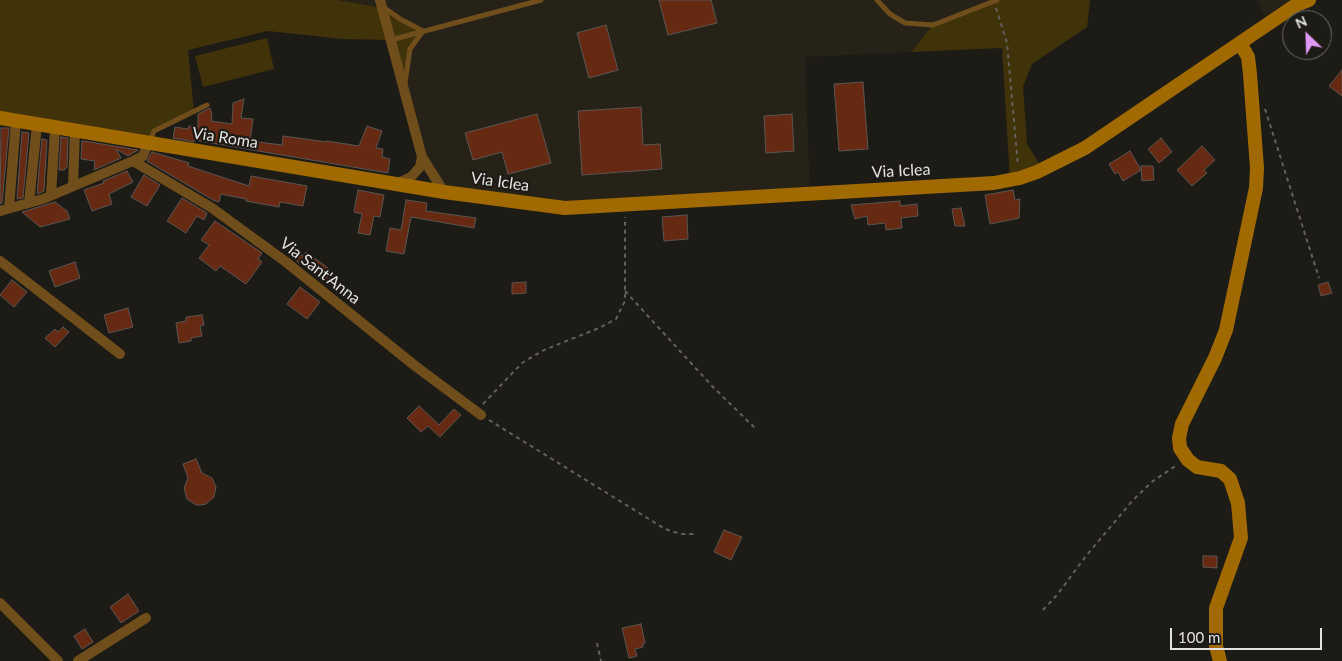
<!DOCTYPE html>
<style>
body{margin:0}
#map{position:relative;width:1342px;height:661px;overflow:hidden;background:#1d1b16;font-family:Lato,sans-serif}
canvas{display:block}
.north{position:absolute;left:1282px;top:10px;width:50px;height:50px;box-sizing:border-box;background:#1d1b16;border:1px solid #6d6b67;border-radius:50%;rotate:336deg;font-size:14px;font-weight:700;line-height:20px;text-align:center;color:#e5e3e0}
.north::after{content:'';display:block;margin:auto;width:18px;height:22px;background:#dd99f3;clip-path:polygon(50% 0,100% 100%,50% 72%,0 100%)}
.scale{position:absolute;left:1170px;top:628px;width:152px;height:22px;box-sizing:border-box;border:2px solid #e5e3e0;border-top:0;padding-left:6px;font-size:15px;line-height:18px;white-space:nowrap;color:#e5e3e0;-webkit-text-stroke:4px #1d1b16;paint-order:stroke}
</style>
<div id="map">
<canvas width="1342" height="661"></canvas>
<div class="north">N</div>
<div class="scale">100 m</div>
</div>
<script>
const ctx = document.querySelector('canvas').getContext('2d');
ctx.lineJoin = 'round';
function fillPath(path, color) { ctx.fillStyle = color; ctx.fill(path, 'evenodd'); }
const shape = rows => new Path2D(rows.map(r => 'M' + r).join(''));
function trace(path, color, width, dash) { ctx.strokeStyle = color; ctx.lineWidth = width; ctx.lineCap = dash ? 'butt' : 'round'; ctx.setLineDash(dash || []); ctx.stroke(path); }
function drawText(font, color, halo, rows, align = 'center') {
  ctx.font = font + ' Lato,sans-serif'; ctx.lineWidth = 4.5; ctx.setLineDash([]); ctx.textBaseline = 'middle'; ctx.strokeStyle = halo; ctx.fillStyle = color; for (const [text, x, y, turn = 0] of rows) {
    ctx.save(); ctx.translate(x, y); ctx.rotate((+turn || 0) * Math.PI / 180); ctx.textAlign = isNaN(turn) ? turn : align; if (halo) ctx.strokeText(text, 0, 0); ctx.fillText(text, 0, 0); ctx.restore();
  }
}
const built = shape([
 [338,0,997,0,933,25,911,52,805,57,810,194,565,208,444,192,422,157,383,8],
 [1257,0,1305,0,1269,24]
]);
const green = shape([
 [0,0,338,0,382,8,423,31,410,49,405,91,391,40,342,39,268,31,188,50,194,112,154,131,148,143,0,119],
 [997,0,1090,0,1087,27,1032,64,1023,87,1027,144,1043,170,1010,180,1002,48,911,52,933,25],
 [267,38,274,69,203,87,195,56]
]);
const building = shape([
 [659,0,711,0,717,23,668,35,659,0],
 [606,25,618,70,589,78,577,33,606,25],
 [1342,70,1342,96,1329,86,1342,70],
 [863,82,868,149,839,151,834,84,863,82],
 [244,99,241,118,253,119,250,141,282,145,283,136,327,142,327,141,359,146,367,126,382,131,376,148,383,149,382,157,390,159,388,173,194,140,194,142,173,138,175,127,188,129,189,126,198,127,198,114,210,108,212,114,211,121,232,124,233,103,244,99],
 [641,107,643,145,660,144,662,169,582,175,578,111,641,107],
 [537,114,551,163,508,174,502,152,473,160,465,133,537,114],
 [792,114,794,151,766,153,764,116,792,114],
 [1,128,9,128,2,203,0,204,1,128],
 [22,132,29,133,23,198,17,199,22,132],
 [61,137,68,138,67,167,64,170,59,170,61,137],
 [1161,138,1172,152,1159,163,1148,149,1161,138],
 [42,139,47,140,44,191,37,194,42,139],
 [82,141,84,141,138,150,128,156,116,149,121,158,94,170,95,161,81,159,82,141],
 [1202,146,1215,160,1204,170,1207,173,1192,186,1177,170,1202,146],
 [1130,151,1141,170,1123,181,1118,172,1115,174,1109,164,1130,151],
 [152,152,189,163,188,166,249,186,251,176,307,186,303,206,280,202,279,207,246,201,246,199,221,194,219,202,213,200,147,161,152,152],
 [1141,166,1153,166,1154,180,1142,181,1141,166],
 [127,171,133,182,109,194,112,204,92,211,84,190,104,183,103,181,127,171],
 [144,175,160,185,147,206,131,197,144,175],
 [358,190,384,195,380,217,374,216,370,235,358,233,362,214,354,212,358,190],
 [1013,190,1015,200,1020,199,1019,218,990,224,985,195,1013,190],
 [182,198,207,213,204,220,197,216,186,233,167,221,182,198],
 [406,200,427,203,426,211,476,218,474,228,411,217,404,254,386,251,390,228,401,230,406,200],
 [900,201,900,206,917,204,918,216,901,218,902,228,886,230,885,223,868,225,867,216,855,219,851,205,900,201],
 [55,202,67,211,70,219,40,227,22,212,55,202],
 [961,208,965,226,955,226,952,209,961,208],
 [687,215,688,239,664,241,662,217,687,215],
 [215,221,262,253,258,259,262,262,246,284,220,266,216,271,199,258,209,245,201,240,215,221],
 [292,248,303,256,306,252,328,268,326,271,334,277,329,284,287,254,292,248],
 [75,262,80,278,55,287,49,271,75,262],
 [12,280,27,292,14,307,0,295,12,280],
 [526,282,526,293,512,294,512,283,526,282],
 [1328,282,1332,293,1321,296,1318,285,1328,282],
 [300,287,320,302,307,319,287,304,300,287],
 [128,308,133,327,109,333,104,315,128,308],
 [202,315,204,325,200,326,202,336,191,338,191,341,179,343,176,323,186,321,186,317,202,315],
 [63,327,69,332,55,347,45,338,55,329,58,332,63,327],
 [419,406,439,425,454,409,461,415,440,437,428,426,421,432,407,418,419,406],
 [196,459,202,473,212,478,216,487,214,497,206,504,201,505,196,505,187,499,184,488,188,478,183,464,196,459],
 [724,530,742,537,731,560,714,552,724,530],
 [1203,556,1217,556,1217,568,1203,567,1203,556],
 [128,594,139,611,121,623,110,607,128,594],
 [641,624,645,643,643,643,643,647,635,649,637,656,629,658,622,628,641,624],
 [85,629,93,642,82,649,74,636,85,629]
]);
const path = shape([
 [996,8,1007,43,1018,166],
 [1265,109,1319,278],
 [625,291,712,386,757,430],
 [483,404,522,363,544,350,599,328,616,319,625,301,625,217],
 [489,420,665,529,681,534,694,534],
 [1043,610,1057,595,1086,556,1133,500,1153,481,1177,465],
 [597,643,601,661]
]);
const lane = shape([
 [877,0,890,14,905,23,933,25,997,0],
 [382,6,400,19,423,31,410,49,405,83],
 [391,40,541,0],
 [150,141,154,131,207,105]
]);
const street = shape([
 [380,0,422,157,444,192],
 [133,161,212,208,286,262,414,365,481,415],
 [396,184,411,177,420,167,422,157],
 [73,186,75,131],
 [51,195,55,128],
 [29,203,37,125],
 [9,208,16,121],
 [0,211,43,199,133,161,143,156,148,143],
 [0,261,120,354],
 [0,603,58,661],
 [78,661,146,618]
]);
const secondary = shape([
 [0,118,444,192,565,208,994,183,1020,178,1037,172,1085,148,1296,5,1309,0],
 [1220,661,1216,646,1216,608,1241,538,1238,503,1230,479,1221,471,1197,467,1188,460,1180,448,1179,438,1182,424,1215,358,1226,330,1256,188,1257,168,1250,74,1248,57,1240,43]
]);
const streetNames = [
 ["Via Roma",225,138,9],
 ["Via Iclea",901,171,-3],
 ["Via Iclea",500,182,8],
 ["Via Sant'Anna",320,271,38]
];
fillPath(built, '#262218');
fillPath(green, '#403209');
fillPath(building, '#662a12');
trace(building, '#5b5553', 1);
trace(path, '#63615d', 2, [4, 4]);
trace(lane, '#704e1c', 5);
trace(street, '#704e1c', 10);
trace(secondary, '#a06a01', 14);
drawText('16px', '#e5e3e0', '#1d1b16', streetNames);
</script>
